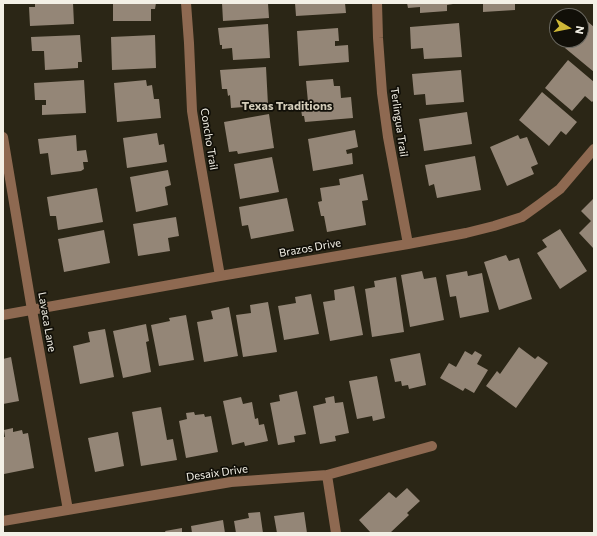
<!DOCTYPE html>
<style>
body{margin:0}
#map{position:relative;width:597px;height:536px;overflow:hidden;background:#2b2616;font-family:Commissioner,sans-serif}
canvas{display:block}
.frame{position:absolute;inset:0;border:4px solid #f3f0e6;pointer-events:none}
.north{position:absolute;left:549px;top:8px;width:40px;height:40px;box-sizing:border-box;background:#110f08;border:1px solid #6b6961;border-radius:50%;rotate:100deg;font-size:11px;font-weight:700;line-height:16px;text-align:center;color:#f3f0e6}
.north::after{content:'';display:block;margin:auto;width:14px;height:18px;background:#cfb837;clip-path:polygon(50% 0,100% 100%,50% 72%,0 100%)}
</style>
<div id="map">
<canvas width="597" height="536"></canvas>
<div class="frame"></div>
<div class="north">N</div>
</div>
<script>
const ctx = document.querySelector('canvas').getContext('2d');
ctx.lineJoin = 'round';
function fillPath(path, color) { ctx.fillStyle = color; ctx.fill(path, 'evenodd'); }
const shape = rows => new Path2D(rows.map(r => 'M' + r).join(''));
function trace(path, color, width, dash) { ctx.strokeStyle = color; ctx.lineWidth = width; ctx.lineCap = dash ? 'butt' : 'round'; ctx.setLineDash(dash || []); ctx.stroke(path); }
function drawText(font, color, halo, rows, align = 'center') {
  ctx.font = font + ' Commissioner,sans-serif'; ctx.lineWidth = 3.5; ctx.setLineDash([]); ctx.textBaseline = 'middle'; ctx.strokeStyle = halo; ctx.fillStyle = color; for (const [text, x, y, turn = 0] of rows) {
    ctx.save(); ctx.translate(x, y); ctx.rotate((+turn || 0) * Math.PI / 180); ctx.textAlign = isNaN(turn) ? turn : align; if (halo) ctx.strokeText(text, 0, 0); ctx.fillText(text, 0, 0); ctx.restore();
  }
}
const building = shape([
 [35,3,73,3,74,24,30,26,29,7,35,7],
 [113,3,156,3,155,9,151,9,151,21,113,21],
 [222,3,268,3,269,18,223,21],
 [295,3,345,3,346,13,296,16],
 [407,3,453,3,453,4,447,5,447,11,420,13,420,7,408,8],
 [483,3,515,3,515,10,483,12],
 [587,21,594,27,594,72,565,48,572,40,581,40,581,29],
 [459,23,462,57,424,59,423,48,411,49,410,27],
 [268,24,270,58,233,60,232,48,222,49,222,45,220,45,218,28],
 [338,28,339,41,335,41,335,46,348,45,349,62,299,66,297,31],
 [80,35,82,62,78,62,78,68,45,70,44,51,32,51,31,37],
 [155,35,156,68,112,70,111,37],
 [568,60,594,82,594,100,592,102,585,96,572,111,545,88],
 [266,67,268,105,231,108,230,95,228,96,227,89,222,89,220,70],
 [461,70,464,102,426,105,425,94,414,95,412,74],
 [333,79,334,86,340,86,341,98,351,97,353,118,305,122,304,116,302,116,300,102,308,102,306,81],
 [84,80,86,113,42,115,42,105,46,105,46,100,35,100,34,83],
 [146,80,147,86,152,85,154,99,159,99,161,118,117,122,114,83],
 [542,92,577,122,566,135,561,131,549,146,519,120],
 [467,112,472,144,424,151,419,119],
 [269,114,274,148,238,154,237,151,229,152,224,122],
 [355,130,358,147,346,150,347,154,352,153,353,164,313,171,308,139],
 [157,133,159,145,164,144,167,162,127,168,123,138],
 [76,135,77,151,86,150,88,162,83,162,84,169,81,171,51,175,48,153,40,154,38,139],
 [518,135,520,139,527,137,538,164,531,167,534,174,507,186,490,147],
 [475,156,481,190,437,198,434,184,429,186,425,165],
 [272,157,279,192,240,199,234,164],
 [168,170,171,185,165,187,168,205,136,212,130,177],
 [363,174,368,200,362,201,366,225,327,232,324,216,321,216,318,202,322,201,320,188,340,185,339,179],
 [97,188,103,222,58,230,56,216,50,216,47,197],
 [287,198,294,231,251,239,248,225,242,226,239,207],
 [594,198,594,249,579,233,591,221,581,211],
 [176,217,179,236,168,238,170,251,138,256,133,224],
 [560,229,587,271,560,289,537,253,547,247,542,240],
 [104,230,110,263,64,272,58,239],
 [506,255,509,261,519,258,532,299,499,310,484,262],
 [422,271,424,279,436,277,444,320,410,327,401,275],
 [467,271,468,276,482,273,489,312,460,318,456,296,450,297,446,275],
 [396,277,404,332,372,337,365,289,375,287,374,281],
 [354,286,363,335,330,341,323,302,335,300,334,290],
 [311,294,319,334,284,340,278,306,296,303,295,297],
 [268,302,277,352,243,357,236,315,251,313,250,305],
 [229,307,238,356,204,362,197,322,213,319,211,311],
 [186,315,194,360,159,366,151,325,170,321,169,318],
 [146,324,149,341,146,342,151,372,123,378,113,331],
 [105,329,114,377,80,384,73,346,90,342,88,332],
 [519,347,535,359,538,356,548,363,516,408,486,386,497,371,500,374],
 [465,351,472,355,475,351,482,355,477,364,488,370,474,393,465,388,463,391,440,378,449,363,456,367],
 [420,353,426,385,409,389,408,385,402,386,401,381,395,382,390,359],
 [11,357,19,401,3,404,3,359],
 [377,376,385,418,373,421,372,416,357,419,349,381],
 [297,391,306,434,294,436,295,442,278,445,270,403,280,401,279,395],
 [334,396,335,403,343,402,349,433,335,436,336,441,320,444,313,406,326,403,325,398],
 [241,397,243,404,252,402,255,419,258,418,259,425,264,424,268,441,245,446,244,442,232,445,223,401],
 [161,407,167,440,173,439,177,460,141,466,132,412],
 [194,412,195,415,204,414,205,417,211,416,218,452,186,458,179,421,187,419,186,413],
 [13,428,13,432,22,430,23,434,28,433,34,468,4,474,3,468,3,437,5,437,4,430],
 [118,432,124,466,95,472,88,438],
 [407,488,420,501,407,513,409,515,390,533,387,533,386,532,385,533,371,533,359,520,389,492,396,498],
 [260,512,263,533,236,533,234,521,249,518,248,513],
 [304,512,307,533,277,533,274,516],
 [223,520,225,533,192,533,191,526],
 [182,528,182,533,166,533,165,531]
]);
const minor = shape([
 [186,3,189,43,192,111,200,161,220,276],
 [377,3,378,38,382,93,388,137,408,244],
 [3,137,32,310,68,510],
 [3,315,220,276,408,244,466,233,494,226,522,217,540,204,560,189,594,149],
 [327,475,336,533],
 [3,521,231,482,327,475,432,446]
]);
const streetNames = [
 ["Terlingua Trail",399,122,82],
 ["Concho Trail",209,139,81],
 ["Brazos Drive",310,248,-10],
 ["Lavaca Lane",47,322,80],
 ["Desaix Drive",217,473,-8]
];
const neighbourhoodNames = [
 ["Texas Traditions",287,106]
];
fillPath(building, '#948677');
trace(minor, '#8e6951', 10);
drawText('11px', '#f3f0e6', '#110f08', streetNames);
drawText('bold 12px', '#d4cdba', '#110f08', neighbourhoodNames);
</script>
